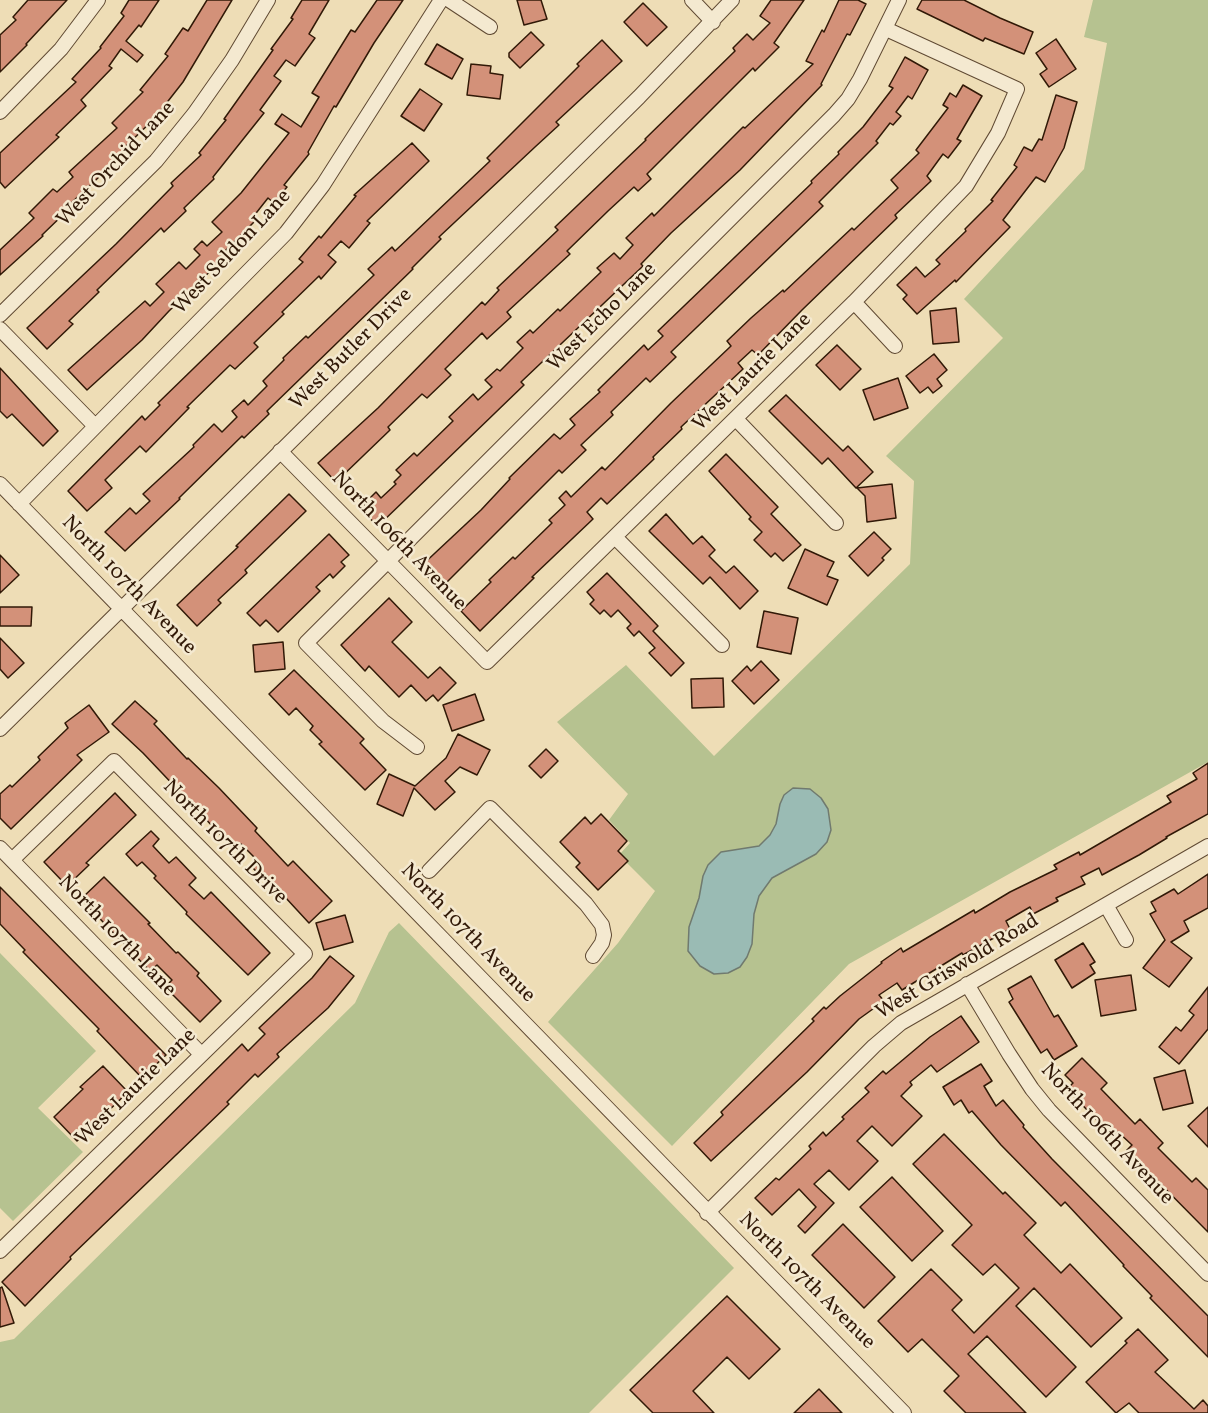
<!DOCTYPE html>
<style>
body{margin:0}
canvas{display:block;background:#eeddb6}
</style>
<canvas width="1208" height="1413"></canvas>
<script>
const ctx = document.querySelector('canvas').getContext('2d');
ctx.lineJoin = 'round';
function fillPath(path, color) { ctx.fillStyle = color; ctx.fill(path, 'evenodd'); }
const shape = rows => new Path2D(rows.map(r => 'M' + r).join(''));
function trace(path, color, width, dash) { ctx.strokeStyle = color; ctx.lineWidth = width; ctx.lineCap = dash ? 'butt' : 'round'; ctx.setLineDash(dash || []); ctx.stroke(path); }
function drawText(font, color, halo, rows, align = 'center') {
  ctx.font = font + ' Vollkorn,serif'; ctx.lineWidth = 5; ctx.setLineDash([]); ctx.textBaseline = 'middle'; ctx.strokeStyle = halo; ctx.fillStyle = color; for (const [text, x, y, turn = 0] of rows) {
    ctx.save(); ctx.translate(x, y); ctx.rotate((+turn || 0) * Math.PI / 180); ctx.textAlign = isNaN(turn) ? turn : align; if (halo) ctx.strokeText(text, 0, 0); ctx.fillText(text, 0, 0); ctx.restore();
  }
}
const green = shape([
 [1093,0,1208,0,1208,762,849,964,672,1146,548,1022,618,943,655,891,619,855,630,843,609,820,628,794,557,722,626,665,714,756,910,564,914,481,886,456,1003,338,964,299,1084,169,1107,43,1084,37],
 [399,923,734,1268,589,1413,0,1413,0,1342,14,1339,355,1003,389,932],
 [0,953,96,1051,38,1108,83,1152,13,1221,0,1208]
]);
const water = shape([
 [793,788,810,789,821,798,828,809,831,830,827,842,816,854,772,878,759,896,754,914,752,944,747,957,740,967,728,973,714,974,700,966,688,951,689,927,699,898,703,876,708,865,721,852,759,846,770,835,776,824,780,804,784,795,793,788]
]);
const building = shape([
 [28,0,67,0,26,44,27,45,0,72,0,35,16,20,13,17,28,0],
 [129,0,159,0,141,27,139,25,126,41,143,55,137,62,121,49,109,66,112,68,81,100,86,106,56,135,59,137,5,188,0,182,0,153,76,82,72,79,101,48,100,47,124,16,121,13,129,0],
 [207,0,232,0,183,82,154,119,126,146,129,149,69,205,71,207,42,235,43,236,0,275,0,250,34,218,29,213,53,189,57,192,73,177,69,172,117,128,112,123,143,92,140,90,168,56,165,54,183,28,188,31,207,0],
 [302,0,329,0,309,34,315,38,295,66,286,60,274,76,281,81,260,110,264,113,213,177,214,179,184,208,186,211,164,232,161,228,97,290,99,292,69,321,73,324,47,349,27,328,116,244,173,186,171,183,201,155,199,153,226,120,224,119,273,50,271,49,293,19,291,18,302,0],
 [377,0,403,0,374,43,336,107,334,106,308,152,309,154,284,185,287,187,274,203,268,198,253,217,256,220,225,251,228,254,169,311,142,340,87,390,68,370,145,301,150,306,164,292,156,284,179,262,186,269,200,255,194,249,202,241,207,246,222,232,212,222,241,193,289,133,275,124,282,114,301,127,319,97,312,93,351,30,355,32,377,0],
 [517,0,541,0,547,19,524,25,517,0],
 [771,0,804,0,774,43,779,47,755,71,753,68,647,174,651,179,638,191,634,187,608,211,567,251,570,254,507,312,511,317,487,339,482,333,445,369,451,375,427,398,422,394,388,427,390,430,336,482,318,463,378,408,482,302,485,305,499,290,497,288,558,230,555,227,646,140,645,139,735,51,733,48,747,34,753,40,770,23,760,16,771,0],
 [839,0,858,0,866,4,850,35,847,34,821,84,822,85,740,170,671,233,641,264,643,266,521,382,524,385,378,526,364,513,368,509,364,504,376,492,381,498,396,484,394,482,401,475,396,470,414,453,417,456,453,421,449,417,473,394,478,400,492,387,485,380,497,369,500,371,523,348,517,342,530,330,533,333,558,309,560,311,601,272,597,268,614,253,620,259,633,245,626,238,652,213,654,216,743,127,745,128,813,64,806,61,822,30,824,32,839,0],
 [922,0,964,0,1000,18,1033,32,1024,54,985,38,983,41,917,9,922,0],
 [643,3,667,27,647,46,624,22,643,3],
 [531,32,544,45,520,68,509,57,509,53,531,32],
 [1056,39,1076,69,1049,87,1040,74,1047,69,1036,53,1056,39],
 [602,40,622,61,556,122,559,125,535,147,439,237,441,239,412,268,413,269,267,411,269,414,244,438,242,436,179,498,180,499,125,551,105,532,130,508,136,514,150,501,143,494,194,447,193,445,214,424,222,432,237,417,232,411,244,400,248,405,267,386,263,381,284,360,283,358,306,336,308,338,374,275,368,269,392,247,395,251,490,161,487,158,579,66,577,64,602,40],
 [437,44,463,59,452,79,425,64,437,44],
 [905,57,928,70,912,99,908,96,896,112,901,116,893,125,890,123,876,141,878,143,819,202,823,206,671,352,676,357,650,382,646,378,611,412,613,415,581,445,586,450,562,473,559,470,440,589,419,568,481,510,510,479,509,478,554,434,560,439,575,425,570,419,600,392,598,390,644,345,648,350,663,336,658,331,812,183,811,181,839,154,838,152,863,127,893,88,889,86,905,57],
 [471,64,491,66,490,73,503,75,500,99,467,95,471,64],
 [963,85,982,96,957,139,961,141,948,158,943,154,927,176,931,181,895,215,897,218,802,310,758,355,752,350,738,363,743,369,681,427,682,429,653,457,654,459,607,504,601,498,587,512,593,519,532,577,534,578,480,631,461,611,491,582,489,580,513,557,515,559,552,523,549,520,565,505,559,498,566,491,571,497,602,467,605,470,671,403,731,346,727,341,751,318,783,290,784,292,852,228,854,230,898,188,891,180,919,153,916,150,948,108,943,105,950,93,956,97,963,85],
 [420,89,442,104,424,131,401,116,420,89],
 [1056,95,1077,102,1064,148,1045,182,1036,177,1003,220,1010,227,956,282,955,280,917,314,903,299,907,295,897,285,916,267,925,277,940,264,936,260,966,231,965,229,993,201,991,200,1017,167,1014,165,1024,147,1032,151,1039,139,1042,140,1056,95],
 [412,143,429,161,367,221,370,223,349,248,341,241,328,255,336,262,321,279,319,276,282,312,284,314,254,343,258,347,235,369,230,365,187,407,189,408,146,452,140,446,105,480,112,488,87,511,68,491,142,416,145,420,160,405,158,403,303,262,299,259,319,236,321,238,356,196,354,195,412,143],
 [956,308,959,342,933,344,930,311,956,308],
 [837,345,861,369,840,390,816,365,837,345],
 [934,354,947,370,937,379,942,386,933,393,928,387,920,393,906,376,934,354],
 [0,368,58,431,43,446,12,414,7,418,0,411,0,368],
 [898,378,908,408,874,420,863,390,898,378],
 [786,395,843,451,848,446,873,472,856,488,828,458,822,464,769,411,786,395],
 [726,454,778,507,771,514,801,545,783,561,775,553,771,557,754,540,762,532,749,519,751,517,709,471,726,454],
 [892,484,896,518,867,522,865,496,857,488,892,484],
 [289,494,306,511,245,570,247,573,218,600,221,603,197,626,177,605,238,547,236,546,289,494],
 [666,514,693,544,702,536,715,550,709,556,726,573,734,566,758,591,740,609,710,577,703,584,649,531,666,514],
 [874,532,891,549,882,558,884,560,868,576,849,556,874,532],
 [329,534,349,555,341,562,345,566,333,578,330,574,316,587,320,591,278,632,266,620,260,626,247,613,329,534],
 [805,549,834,562,827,576,838,580,827,605,788,588,805,549],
 [0,555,19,575,0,593,0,555],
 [607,573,658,626,653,631,684,663,671,676,649,653,655,648,639,631,634,636,627,628,631,624,618,610,611,617,604,610,600,614,590,604,594,600,587,592,607,573],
 [389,598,412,622,392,642,428,678,440,667,456,683,438,701,433,695,426,701,411,685,399,697,369,666,365,671,341,645,389,598],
 [0,607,32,607,31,626,0,626,0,607],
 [764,611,798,618,791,654,757,647,764,611],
 [0,638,24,663,8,678,0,669,0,638],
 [283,642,285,669,255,672,253,645,283,642],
 [761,661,779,680,754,704,732,681,747,666,751,671,761,661],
 [294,670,364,739,360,743,386,770,365,790,319,744,322,742,310,730,313,726,296,708,289,715,269,694,294,670],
 [723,678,724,707,692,708,691,679,723,678],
 [475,694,484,720,452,731,443,705,475,694],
 [135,701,157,721,154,724,187,759,188,758,219,788,257,828,255,831,288,866,293,861,332,901,309,923,285,897,283,899,251,866,257,860,241,844,235,850,143,753,112,724,135,701],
 [89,705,109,732,77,755,82,760,11,829,0,818,0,794,10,785,12,787,40,760,38,757,68,728,65,723,89,705],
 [458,734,490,750,477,775,460,767,445,781,455,792,435,810,414,788,403,816,377,804,389,774,415,786,446,758,458,734],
 [546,749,558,761,541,778,529,766,546,749],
 [1208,763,1208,814,1166,837,1167,838,1139,855,1102,875,1099,868,1081,877,1085,884,1056,898,1058,901,1033,914,1030,907,1006,921,1010,929,963,955,962,953,902,990,897,983,879,995,884,1001,859,1019,807,1072,711,1161,694,1143,723,1115,721,1112,814,1021,812,1019,824,1007,826,1009,840,996,882,963,881,962,901,948,903,952,974,910,975,913,1010,892,1057,869,1054,865,1079,852,1080,855,1171,802,1167,796,1197,779,1193,773,1208,763],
 [115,793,136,815,86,863,89,865,67,886,44,862,115,793],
 [601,814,627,841,618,851,628,861,598,890,576,867,580,863,560,842,585,817,591,824,601,814],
 [151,831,159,839,153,846,169,863,176,857,196,878,189,885,204,899,211,892,270,953,248,975,186,914,187,912,154,878,156,876,142,862,137,866,126,854,151,831],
 [1208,874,1208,908,1184,921,1189,931,1171,942,1192,958,1169,987,1143,968,1165,940,1150,914,1156,911,1151,902,1174,889,1178,894,1208,874],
 [104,877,150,923,148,924,176,953,178,952,199,973,197,976,221,1001,200,1022,165,987,172,980,157,965,150,971,81,899,104,877],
 [0,887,166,1055,142,1078,97,1031,99,1029,23,952,25,950,0,924,0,887],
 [345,915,353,942,324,950,316,923,345,915],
 [1083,943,1095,962,1090,965,1095,973,1072,988,1055,960,1083,943],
 [330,956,354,976,328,1008,277,1054,279,1057,258,1077,255,1074,227,1102,229,1104,70,1257,71,1259,25,1306,2,1282,242,1044,248,1051,265,1034,259,1028,312,978,330,956],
 [1131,975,1136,1010,1101,1016,1095,980,1131,975],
 [1031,976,1054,1017,1058,1015,1077,1046,1054,1060,1047,1049,1041,1053,1009,1002,1013,999,1008,989,1031,976],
 [1208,987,1208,1029,1179,1064,1159,1047,1176,1027,1181,1031,1194,1015,1189,1011,1208,987],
 [961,1016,979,1042,937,1072,931,1065,910,1082,912,1085,901,1096,922,1116,892,1146,872,1126,857,1141,878,1161,849,1190,829,1170,814,1184,834,1203,805,1233,798,1226,816,1207,799,1189,772,1215,755,1198,776,1178,779,1180,811,1149,809,1146,823,1132,826,1136,844,1119,842,1117,869,1092,865,1088,883,1071,886,1074,930,1037,961,1016],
 [1082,1058,1107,1083,1101,1089,1135,1124,1140,1119,1163,1143,1158,1148,1192,1182,1196,1178,1208,1190,1208,1232,1127,1150,1132,1145,1118,1132,1113,1137,1067,1089,1073,1083,1065,1075,1082,1058],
 [981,1064,992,1081,984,1086,996,1106,1003,1100,1024,1125,1023,1127,1052,1159,1208,1316,1208,1357,1150,1298,1152,1296,1123,1266,1124,1265,1065,1202,1061,1206,1001,1145,972,1111,969,1113,961,1100,954,1105,943,1087,981,1064],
 [103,1066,128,1092,77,1141,54,1117,83,1089,80,1087,103,1066],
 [1185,1070,1193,1103,1163,1110,1154,1078,1185,1070],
 [1208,1107,1208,1147,1188,1126,1208,1107],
 [944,1134,1003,1194,1005,1192,1036,1223,1024,1235,1061,1273,1070,1264,1122,1318,1091,1347,1034,1288,1016,1306,1076,1367,1046,1397,987,1336,968,1354,1026,1413,966,1413,944,1391,959,1376,922,1339,908,1352,878,1321,931,1269,962,1300,952,1310,974,1333,1019,1288,995,1264,983,1275,952,1245,972,1225,913,1164,944,1134],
 [892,1177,943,1231,912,1261,860,1207,892,1177],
 [843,1224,895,1277,864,1308,812,1255,843,1224],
 [2,1287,14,1323,0,1327,0,1288,2,1287],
 [727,1296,780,1349,749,1379,727,1357,693,1391,714,1413,653,1413,630,1390,727,1296],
 [1138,1329,1168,1360,1155,1372,1194,1409,1203,1400,1208,1406,1208,1413,1139,1413,1129,1403,1116,1413,1086,1382,1127,1343,1125,1341,1138,1329],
 [819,1389,842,1413,794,1413,819,1389]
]);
const minor = shape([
 [449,0,490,27],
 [692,0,713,22],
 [0,112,61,49,98,0],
 [854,302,895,346],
 [0,315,156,161,194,114,232,60,268,0],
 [0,329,95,426],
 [736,419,836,523],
 [280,451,487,662,854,302,966,186,998,133,1017,89,886,29],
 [0,484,904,1413],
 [19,504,286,233,323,185,441,0],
 [615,537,722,645],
 [0,729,639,97,732,0],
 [417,747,383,721,306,643,834,115,848,99,860,79,899,0],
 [0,848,201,1054],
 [429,871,490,808,586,904,602,925,604,935,602,943,593,956],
 [1106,905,1126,940],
 [967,984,1009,1054,1032,1089,1049,1110,1208,1274],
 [707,1213,874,1046,901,1023,1208,846],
 [0,1251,305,954,114,761,12,860]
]);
const streetNames = [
 ["West Orchid Lane",117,165,-47],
 ["West Seldon Lane",233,253,-47],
 ["West Echo Lane",603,318,-45],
 ["West Butler Drive",352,350,-45],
 ["West Laurie Lane",753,373,-45],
 ["North 106th Avenue",398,542,46],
 ["North 107th Avenue",128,586,46],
 ["North 107th Drive",224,843,45],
 ["North 107th Avenue",467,934,46],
 ["North 107th Lane",116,937,46],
 ["West Griswold Road",958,968,-31],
 ["West Laurie Lane",137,1088,-44],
 ["North 106th Avenue",1106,1135,47],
 ["North 107th Avenue",806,1282,45]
];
fillPath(green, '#b6c290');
fillPath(water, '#9abbb4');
trace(water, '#707a6f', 1.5);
fillPath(building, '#d39179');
trace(building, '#311907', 1.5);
trace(minor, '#604a33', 16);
trace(minor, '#f4e9d0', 14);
drawText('21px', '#311907', '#f4e9d0', streetNames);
</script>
